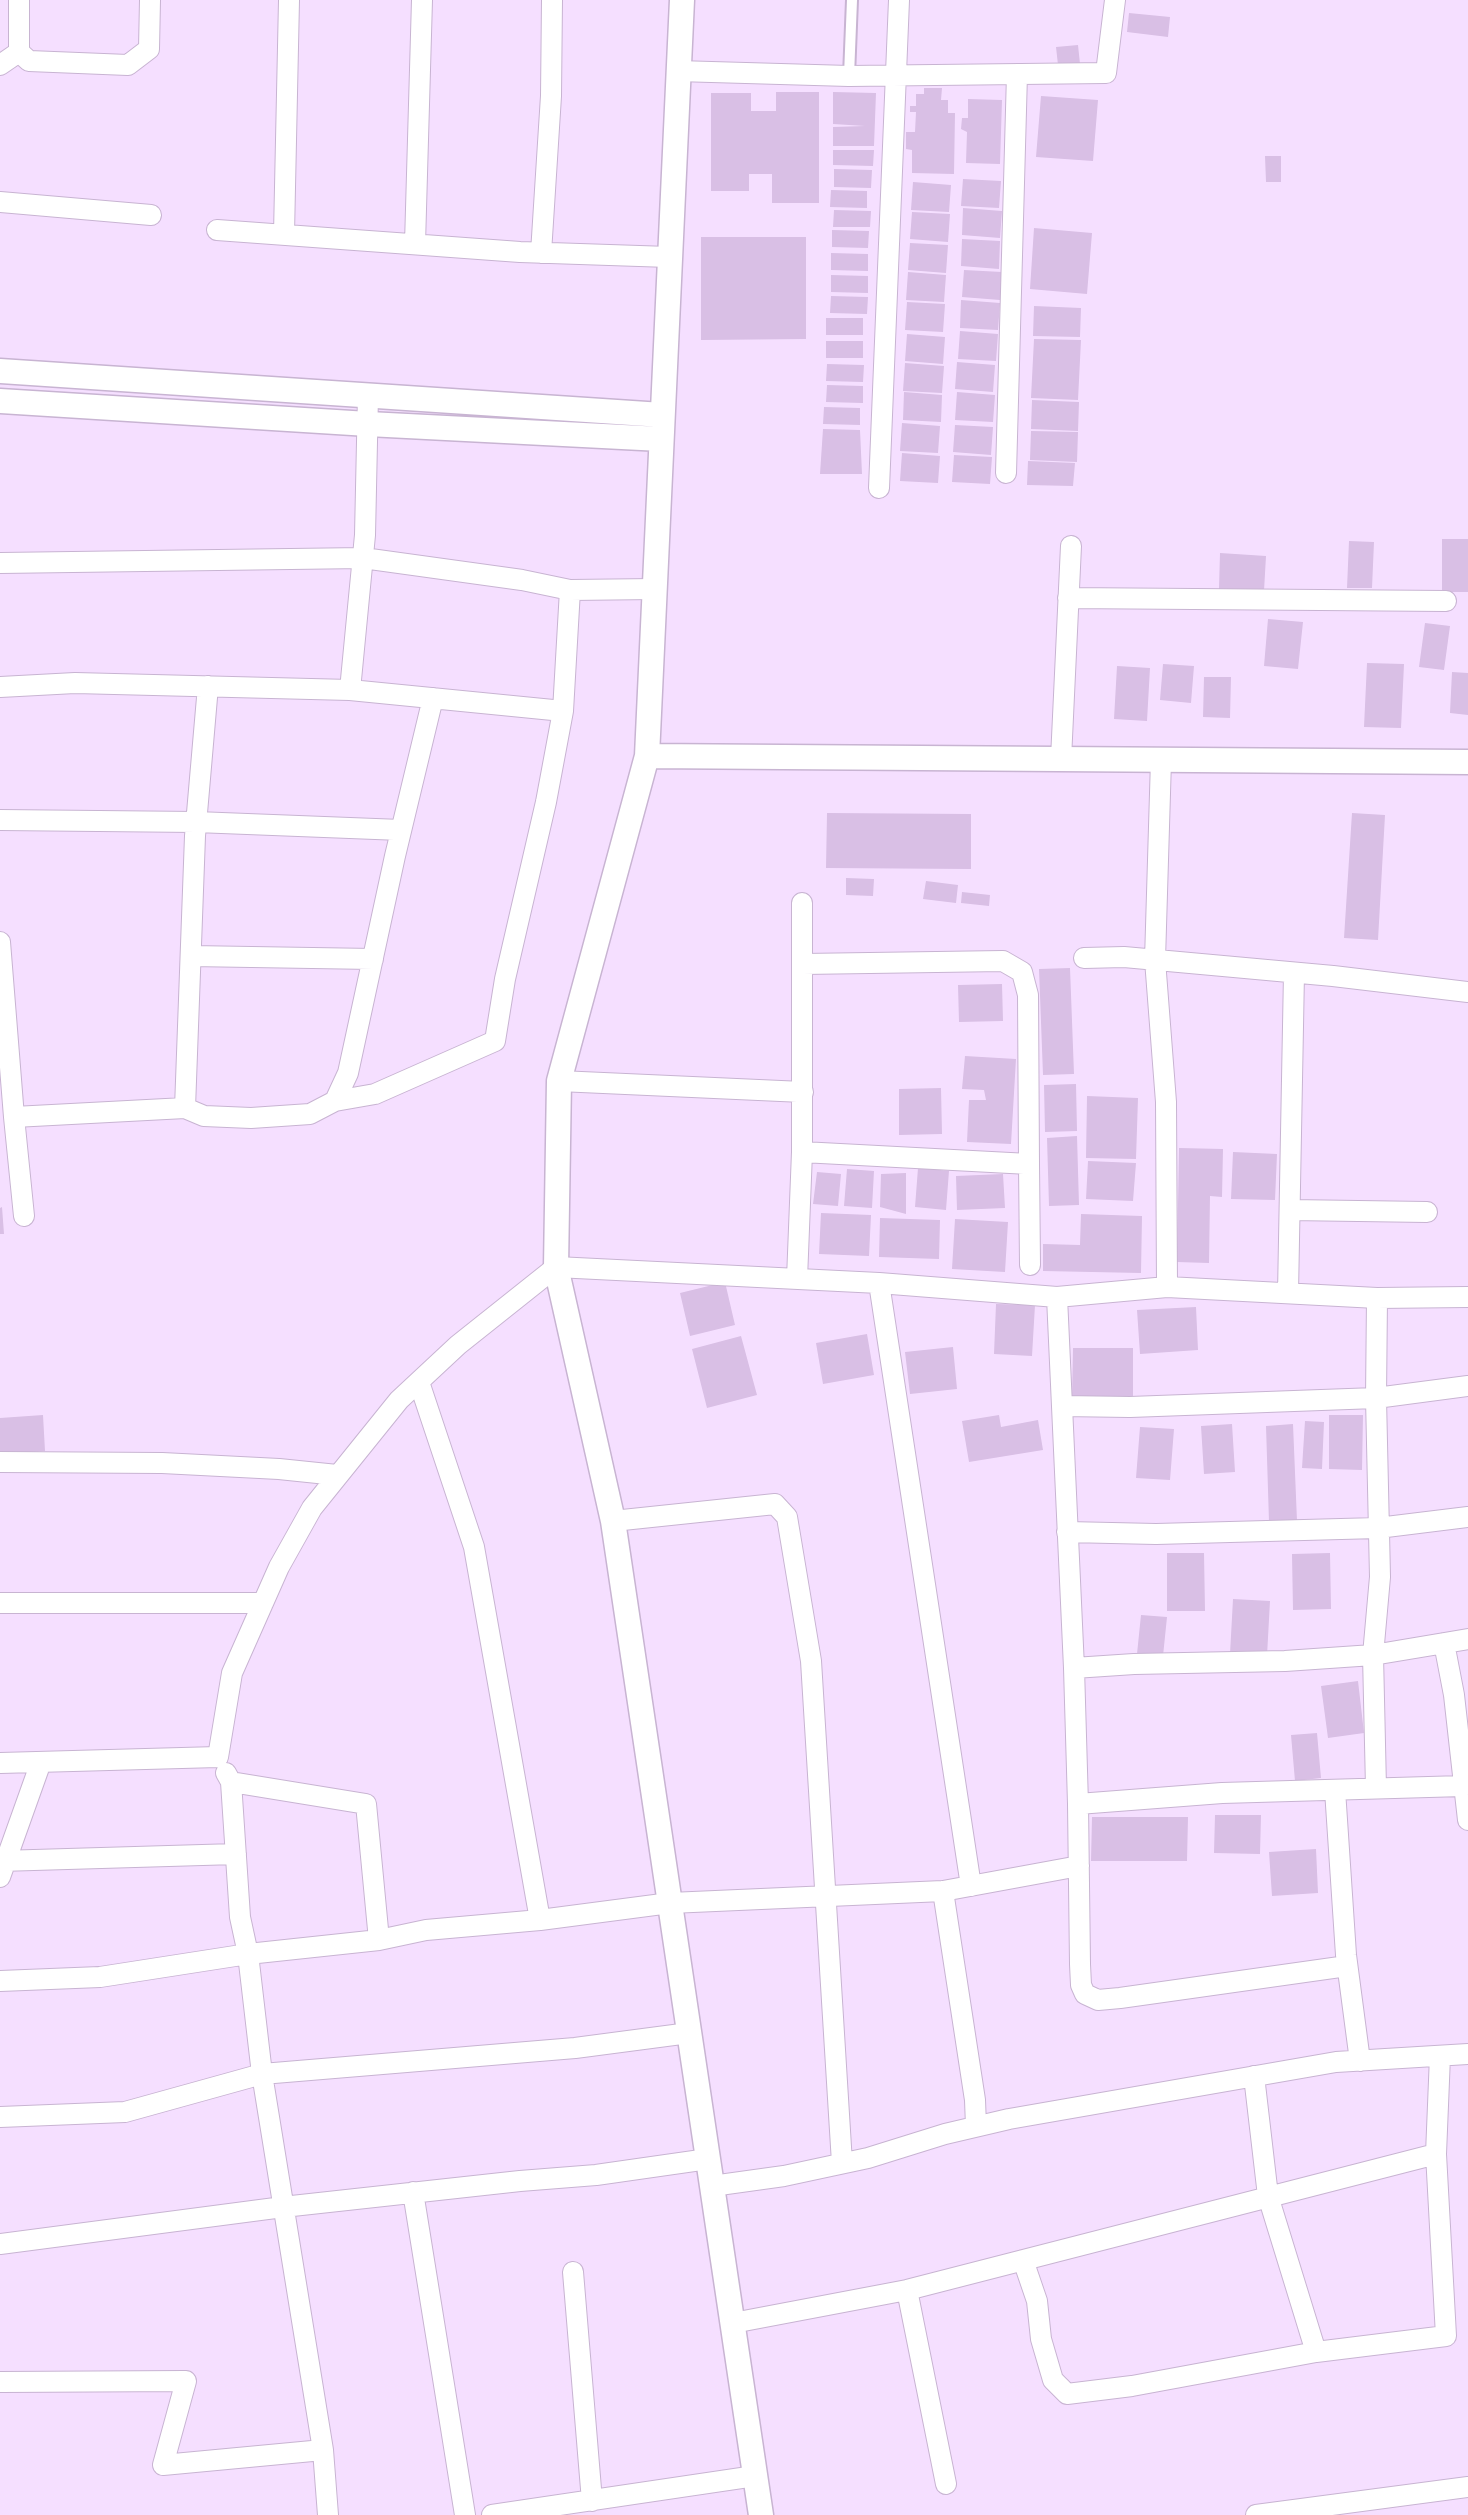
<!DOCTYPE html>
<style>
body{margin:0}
canvas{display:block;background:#f5dfff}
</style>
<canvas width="1468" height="2515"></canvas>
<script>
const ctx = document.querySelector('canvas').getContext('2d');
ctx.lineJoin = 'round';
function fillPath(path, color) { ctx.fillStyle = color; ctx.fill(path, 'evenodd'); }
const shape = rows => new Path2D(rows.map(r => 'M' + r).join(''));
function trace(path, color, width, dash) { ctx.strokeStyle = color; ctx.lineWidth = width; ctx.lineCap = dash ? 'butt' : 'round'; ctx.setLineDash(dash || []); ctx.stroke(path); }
const building = shape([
 [1129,13,1170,17,1168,37,1127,32],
 [1078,45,1080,64,1058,65,1056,47],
 [924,88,942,88,941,100,948,100,948,113,955,113,954,174,912,173,912,150,906,149,906,132,915,132,916,112,910,112,910,106,916,106,916,94,924,94],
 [776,92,819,92,819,203,772,203,772,174,749,174,749,191,711,191,711,93,751,93,751,111,776,111],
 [833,92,876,93,874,146,833,146,833,127,865,126,833,124],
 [1041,96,1098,100,1093,161,1036,157],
 [968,99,1002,100,1000,164,966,163,967,132,961,129,962,118,968,118],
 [833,150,874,150,873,166,833,165],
 [1265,156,1281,156,1281,182,1266,182],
 [834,169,872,170,871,188,834,187],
 [963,179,1001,181,999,208,961,206],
 [913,182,951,185,949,212,911,210],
 [831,190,867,191,867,208,830,207],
 [963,208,1002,211,1000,238,962,235],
 [834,210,871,211,870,227,833,227],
 [912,212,950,214,948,242,910,239],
 [1034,228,1092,233,1087,294,1030,289],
 [832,230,869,231,868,248,832,247],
 [701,237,806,237,806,339,701,340],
 [962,239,1000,241,999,269,961,266],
 [910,243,948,245,946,273,908,270],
 [831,253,868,254,868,271,831,270],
 [964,270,1002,272,1000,300,962,297],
 [908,272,946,275,944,302,906,300],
 [831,275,868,276,868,293,831,292],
 [831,296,868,297,867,314,830,313],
 [961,300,1000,303,998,330,960,328],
 [907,302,945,304,943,332,905,330],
 [1034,306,1081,308,1080,337,1033,336],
 [826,318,863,318,863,335,826,335],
 [960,331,998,334,996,361,958,359],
 [907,334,945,337,943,364,905,361],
 [1034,339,1081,340,1078,400,1031,398],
 [826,341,863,341,863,358,826,358],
 [957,362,995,365,993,392,955,389],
 [905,363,944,366,942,393,903,391],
 [827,364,864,365,863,382,826,381],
 [827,385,863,386,863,403,826,402],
 [904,392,942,395,941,422,903,420],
 [957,392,995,395,993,422,955,420],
 [1032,400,1079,402,1078,431,1031,429],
 [824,407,860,408,860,425,823,424],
 [902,423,940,426,938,453,900,451],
 [955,425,993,427,991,455,953,452],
 [823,429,860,430,862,474,820,474],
 [1031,431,1078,432,1077,462,1030,460],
 [902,453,940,456,938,483,900,481],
 [954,455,992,457,990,484,952,482],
 [1028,461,1075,463,1073,486,1027,485],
 [1442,539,1468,539,1468,592,1442,592],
 [1349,541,1374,542,1372,588,1347,588],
 [1220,553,1266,556,1264,591,1219,589],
 [1268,619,1303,622,1298,669,1264,666],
 [1425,623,1450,626,1444,670,1419,667],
 [1367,663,1404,664,1401,728,1364,727],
 [1163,664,1194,666,1191,703,1160,700],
 [1117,666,1150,668,1147,721,1114,719],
 [1452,672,1468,673,1468,715,1450,713],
 [1204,677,1231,677,1230,718,1203,717],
 [827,813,971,814,971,869,826,868],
 [1352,813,1385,815,1378,940,1344,938],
 [846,878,874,879,873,896,846,895],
 [926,881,958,885,956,903,923,899],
 [962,892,990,895,989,906,961,903],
 [1070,968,1074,1074,1043,1075,1039,969],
 [1002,984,1003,1021,959,1022,958,985],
 [965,1056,1016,1059,1011,1144,967,1142,969,1100,986,1100,984,1090,962,1089],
 [1076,1084,1077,1131,1045,1132,1044,1085],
 [941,1088,942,1134,899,1135,899,1089],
 [1087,1096,1138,1098,1136,1159,1086,1158],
 [1077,1136,1079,1205,1049,1206,1047,1138],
 [1179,1148,1223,1149,1222,1197,1210,1196,1209,1263,1177,1262],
 [1233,1152,1277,1154,1275,1200,1231,1199],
 [1088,1161,1136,1163,1133,1201,1086,1199],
 [918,1168,949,1171,946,1210,915,1207],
 [847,1169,874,1171,872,1208,844,1206],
 [817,1172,841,1174,838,1206,813,1204],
 [906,1173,906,1214,880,1207,881,1174],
 [1003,1174,1005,1208,957,1210,956,1176],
 [2,1207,4,1234,0,1234,0,1208],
 [821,1213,871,1215,869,1256,819,1254],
 [1081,1214,1142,1216,1141,1273,1043,1271,1043,1244,1080,1245],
 [880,1218,940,1220,939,1259,879,1257],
 [955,1219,1008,1222,1005,1272,952,1269],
 [725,1282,735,1325,690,1336,680,1293],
 [996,1304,1035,1305,1032,1356,994,1354],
 [1196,1307,1198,1350,1140,1354,1137,1310],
 [867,1334,874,1375,823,1384,816,1343],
 [741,1336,757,1395,707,1408,692,1349],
 [953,1347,957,1389,910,1394,905,1352],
 [1073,1348,1133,1348,1133,1398,1072,1397],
 [43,1415,45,1451,0,1454,0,1418],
 [999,1415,1001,1427,1038,1420,1043,1450,969,1462,962,1421],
 [1329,1415,1363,1415,1362,1470,1329,1469],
 [1305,1421,1324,1422,1322,1469,1302,1468],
 [1232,1424,1235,1472,1204,1474,1201,1426],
 [1293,1424,1297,1521,1269,1522,1266,1426],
 [1140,1427,1174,1429,1170,1480,1136,1478],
 [1167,1553,1204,1553,1205,1611,1167,1611],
 [1330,1553,1331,1609,1293,1610,1292,1554],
 [1233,1599,1270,1601,1267,1656,1230,1654],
 [1141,1615,1167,1617,1163,1656,1137,1654],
 [1358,1681,1364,1733,1328,1738,1321,1686],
 [1317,1733,1321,1778,1295,1781,1291,1735],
 [1215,1815,1261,1815,1260,1854,1214,1853],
 [1092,1817,1188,1817,1187,1861,1091,1861],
 [1316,1849,1318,1893,1272,1896,1269,1852]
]);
const service = shape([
 [849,76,852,0]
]);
const minor = shape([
 [19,0,19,52,29,61,128,65,149,49,150,0],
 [0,65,19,52],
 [677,71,849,76,1106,73,1115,0],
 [0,202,151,215],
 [217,230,520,252,669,257],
 [284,234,289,0],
 [415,244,422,0],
 [541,253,551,96,552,0],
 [368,395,365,535,350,690,563,711],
 [1006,473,1017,74],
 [879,488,899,0],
 [0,563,363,558,522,580,570,590,655,589],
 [1068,598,1446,601],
 [208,686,195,836,185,1108,204,1116,251,1118,310,1114,335,1101,348,1073,395,856,433,698],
 [0,687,75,683,350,690],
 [1061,759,1071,546],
 [1161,760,1155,960,1166,1102,1167,1287],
 [0,820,196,822,401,830],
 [802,903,802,1152,1029,1164,1030,1265],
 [0,942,14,1117,185,1108],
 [191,956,373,959],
 [1084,958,1124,957,1333,976,1468,992],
 [803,964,1003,961,1022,972,1028,995,1029,1164],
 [559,1081,803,1092],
 [335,1101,375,1094,495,1041,505,979,546,802,563,711,570,590],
 [14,1117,24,1216],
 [1290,1210,1427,1212],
 [797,1279,802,1152],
 [879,1283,971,1886],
 [1288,1293,1294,973],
 [1057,1297,1074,1668,1078,1804],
 [419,1382,474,1547,540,1920],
 [1062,1406,1130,1407,1376,1398,1468,1386],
 [0,1462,162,1463,279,1469,337,1475],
 [613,1521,775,1504,787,1517,811,1661,842,2163],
 [1067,1532,1156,1534,1378,1528,1468,1517],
 [0,1603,263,1603],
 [1444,1643,1454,1695,1468,1820],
 [1074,1668,1134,1664,1285,1661,1373,1655,1468,1639],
 [0,1763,218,1757,232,1673,279,1567,312,1508,399,1400,458,1345,556,1267,879,1283,1057,1297,1167,1287,1377,1298,1468,1297],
 [226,1773,231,1782,240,1917,248,1954,262,2074,323,2450,328,2515],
 [231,1782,366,1804,379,1940,426,1930,540,1920,670,1903,943,1891,1079,1866],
 [1376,1788,1373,1655,1380,1577,1376,1398,1377,1298],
 [1335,1790,1346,1955,1360,2061],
 [0,1861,236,1854],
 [0,1877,41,1762],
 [943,1891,975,2100,976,2126],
 [1347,1966,1120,1998,1098,2000,1085,1994,1081,1985,1080,1964,1078,1804,1222,1793,1463,1786],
 [0,1981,100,1977,248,1954,379,1940],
 [1254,2076,1268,2196,1316,2352],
 [0,2117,125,2112,262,2074,575,2048,689,2033],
 [712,2186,784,2176,868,2158,945,2134,1009,2119,1336,2062,1468,2054],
 [413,2192,465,2515],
 [0,2244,283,2207,520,2181,596,2175,708,2159],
 [1023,2260,1037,2301,1041,2339,1053,2380,1067,2394,1132,2386,1316,2352,1446,2336,1436,2154],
 [573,2272,592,2501],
 [907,2290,946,2484],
 [733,2323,907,2290,1436,2154,1440,2056],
 [0,2382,186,2381,163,2465,323,2450],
 [492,2515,755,2476],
 [1256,2515,1468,2487]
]);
const tertiary = shape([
 [682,0,647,756,559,1081,556,1267,613,1521,761,2515],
 [0,371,662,415],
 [0,401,368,424,661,439],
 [647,756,1468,762]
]);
fillPath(building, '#d9bfe5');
trace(service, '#c8b4d2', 14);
trace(minor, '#c8b4d2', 22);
trace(tertiary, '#c8b4d2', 27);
trace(service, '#fff', 10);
trace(minor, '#fff', 20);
trace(tertiary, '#fff', 24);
</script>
